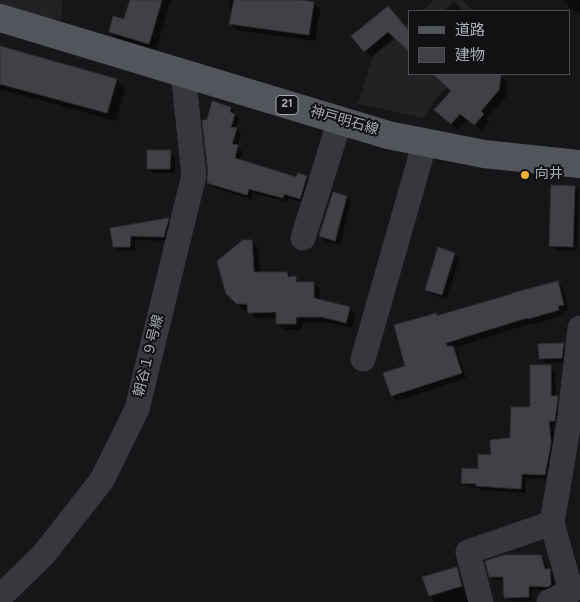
<!DOCTYPE html>
<meta charset="utf-8">
<style>
body{margin:0}
#map{position:relative;width:580px;height:602px;overflow:hidden;background:#161618;font-family:Overpass,"Noto Sans JP",sans-serif}
canvas{display:block}
.legend{position:absolute;left:408px;top:10px;width:162px;height:65px;box-sizing:border-box;background:#111113;border:1px solid #4d4f55;margin:0;padding:6px 9px;list-style:none;font-size:15px;color:#a8adb8}
.legend li{display:flex;align-items:center;gap:10px;height:25px}
.legend b{width:25px;border:1px solid #4d4f55}
</style>
<div id="map">
<canvas width="580" height="602"></canvas>
<ul class="legend">
<li><b style="height:6px;background:#53555c"></b>道路</li>
<li><b style="height:14px;background:#404145"></b>建物</li>
</ul>
</div>
<script>
const ctx = document.querySelector('canvas').getContext('2d');
ctx.lineJoin = 'round';
function fillPath(path, color) { ctx.fillStyle = color; ctx.fill(path, 'evenodd'); }
const shape = rows => new Path2D(rows.map(r => 'M' + r).join(''));
function trace(path, color, width, dash) { ctx.strokeStyle = color; ctx.lineWidth = width; ctx.lineCap = dash ? 'butt' : 'round'; ctx.setLineDash(dash || []); ctx.stroke(path); }
function drawText(font, color, halo, rows, align = 'center') {
  ctx.font = font + ' Overpass,"Noto Sans JP",sans-serif'; ctx.lineWidth = 4; ctx.setLineDash([]); ctx.textBaseline = 'middle'; ctx.strokeStyle = halo; ctx.fillStyle = color; for (const [text, x, y, turn = 0] of rows) {
    ctx.save(); ctx.translate(x, y); ctx.rotate((+turn || 0) * Math.PI / 180); ctx.textAlign = isNaN(turn) ? turn : align; if (halo) ctx.strokeText(text, 0, 0); ctx.fillText(text, 0, 0); ctx.restore();
  }
}
const built = shape([
 [0,0,63,0,61,21,0,5],
 [434,0,462,0,474,11,422,11],
 [409,23,409,74,460,74,434,100,424,118,358,104,373,55]
]);
const shadow = shape([
 [131,0,171,0,156,50,118,39,110,32,125,21],
 [230,0,292,0,313,3,320,9,315,41,237,30,231,23,233,12,229,8],
 [563,0,580,0,580,13,572,10],
 [454,1,464,11,444,11],
 [388,7,396,38,372,57,365,51],
 [0,47,116,80,125,88,116,121,0,89],
 [434,74,498,74,507,82,506,97,487,119,489,122,482,131,468,120,458,130,443,117,453,91],
 [231,108,239,119,236,129,241,134,237,146,242,151,240,160,297,179,298,175,307,177,311,181,305,203,288,198,287,202,253,193,251,199,213,187,208,183,208,122],
 [171,152,175,156,175,173,153,173,148,168],
 [574,187,579,192,577,251,555,250,551,246],
 [347,197,351,201,340,245,325,241,320,236],
 [168,220,173,224,169,241,135,240,135,251,119,251,114,246,111,229],
 [252,242,258,248,260,273,287,273,301,283,314,283,320,290,320,301,349,308,356,315,352,328,329,323,302,323,302,330,284,330,277,323,277,318,255,318,249,310,244,310,227,293],
 [454,254,459,259,447,299,431,294,426,289],
 [558,283,563,288,568,310,563,312,564,315,534,324,533,323,453,348,458,352,466,378,397,401,392,396,385,374,407,367,436,315,438,317],
 [563,344,568,349,566,362,545,363,540,358],
 [550,366,555,371,556,398,536,399],
 [556,408,560,412,559,425,553,425,555,448,550,479,526,478,525,493,482,490,480,488,467,487,462,482,479,471,512,439],
 [541,556,545,560,548,570,553,574,554,589,551,590,532,590,532,601,509,601,505,597,505,580,494,580,491,577],
 [456,568,460,573,468,602,434,602,430,595]
]);
const building = shape([
 [130,0,162,0,149,44,109,32,113,16,124,19,130,0],
 [234,0,301,0,314,2,309,35,229,24,234,0],
 [388,6,409,31,409,51,388,32,364,52,351,36,388,6],
 [0,46,117,79,107,113,0,84,0,46],
 [433,74,501,74,499,90,481,111,484,114,474,125,460,114,451,124,434,110,451,91,433,74],
 [212,101,231,107,230,112,235,114,231,127,237,128,232,144,238,145,235,158,296,177,298,173,307,176,300,199,284,194,283,198,249,189,247,195,207,183,208,173,202,120,207,120,212,101],
 [147,150,171,150,170,169,147,169,147,150],
 [551,185,575,186,573,247,549,246,551,185],
 [333,192,347,196,335,241,319,236,333,192],
 [169,218,164,237,131,236,130,247,113,247,110,228,169,218],
 [243,240,252,240,254,272,287,272,288,277,296,276,296,282,314,282,314,298,350,307,346,323,322,317,296,317,296,324,276,324,276,312,248,313,247,304,237,304,226,294,217,261,243,240],
 [438,247,455,253,442,295,425,290,438,247],
 [558,281,564,305,558,306,559,310,528,319,527,318,446,343,447,346,453,346,462,373,391,396,383,373,405,366,394,325,437,313,436,316,512,294,512,293,558,281],
 [564,343,562,358,539,359,538,344,564,343],
 [530,365,551,365,551,396,558,396,555,421,549,421,551,443,545,475,522,474,521,489,476,486,477,484,461,483,462,468,478,469,478,454,491,455,490,440,510,438,511,407,530,407,530,365],
 [504,555,541,555,545,569,550,569,551,585,547,587,529,586,529,597,504,598,503,577,489,577,485,561,504,555],
 [457,567,462,586,429,596,422,577,457,567]
]);
const minor = shape([
 [303,238,340,120],
 [363,359,425,142],
 [0,597,44,554,102,480,137,409,194,175,183,73],
 [481,602,468,552,552,523],
 [549,602,571,591,552,523,570,416,580,328]
]);
const major = shape([
 [0,18,388,135,484,154,580,164]
]);
const markers = [
 [525,175,5,"#f2b134"]
];
const shields = [
 [287,105,22]
];
const shieldNames = [
 ["21",287,105]
];
const streetNames = [
 ["神戸明石線",344,122,16],
 ["朝谷１９号線",150,356,-76]
];
const poiNames = [
 ["向井",535,175]
];
fillPath(built, '#222225');
fillPath(shadow, '#0007');
fillPath(building, '#404145');
trace(building, '#303034', 1);
trace(minor, '#37383d', 25);
trace(major, '#53555c', 28);
for (const [x, y, r, color] of markers) { const dot = new Path2D(); dot.arc(x, y, r, 0, 2 * Math.PI); ctx.fillStyle = color; ctx.fill(dot); trace(dot, '#111113', 2); }
for (const [x, y, w] of shields) { const box = new Path2D(); box.roundRect(x - w / 2, y - 9.5, w, 19, 4); ctx.fillStyle = '#111113'; ctx.fill(box); trace(box, '#a8adb8', 1); }
drawText('bold 12px', '#a8adb8', null, shieldNames);
drawText('14px', '#a8adb8', '#111113', streetNames);
drawText('14px', '#a8adb8', '#111113', poiNames, 'left');
</script>
